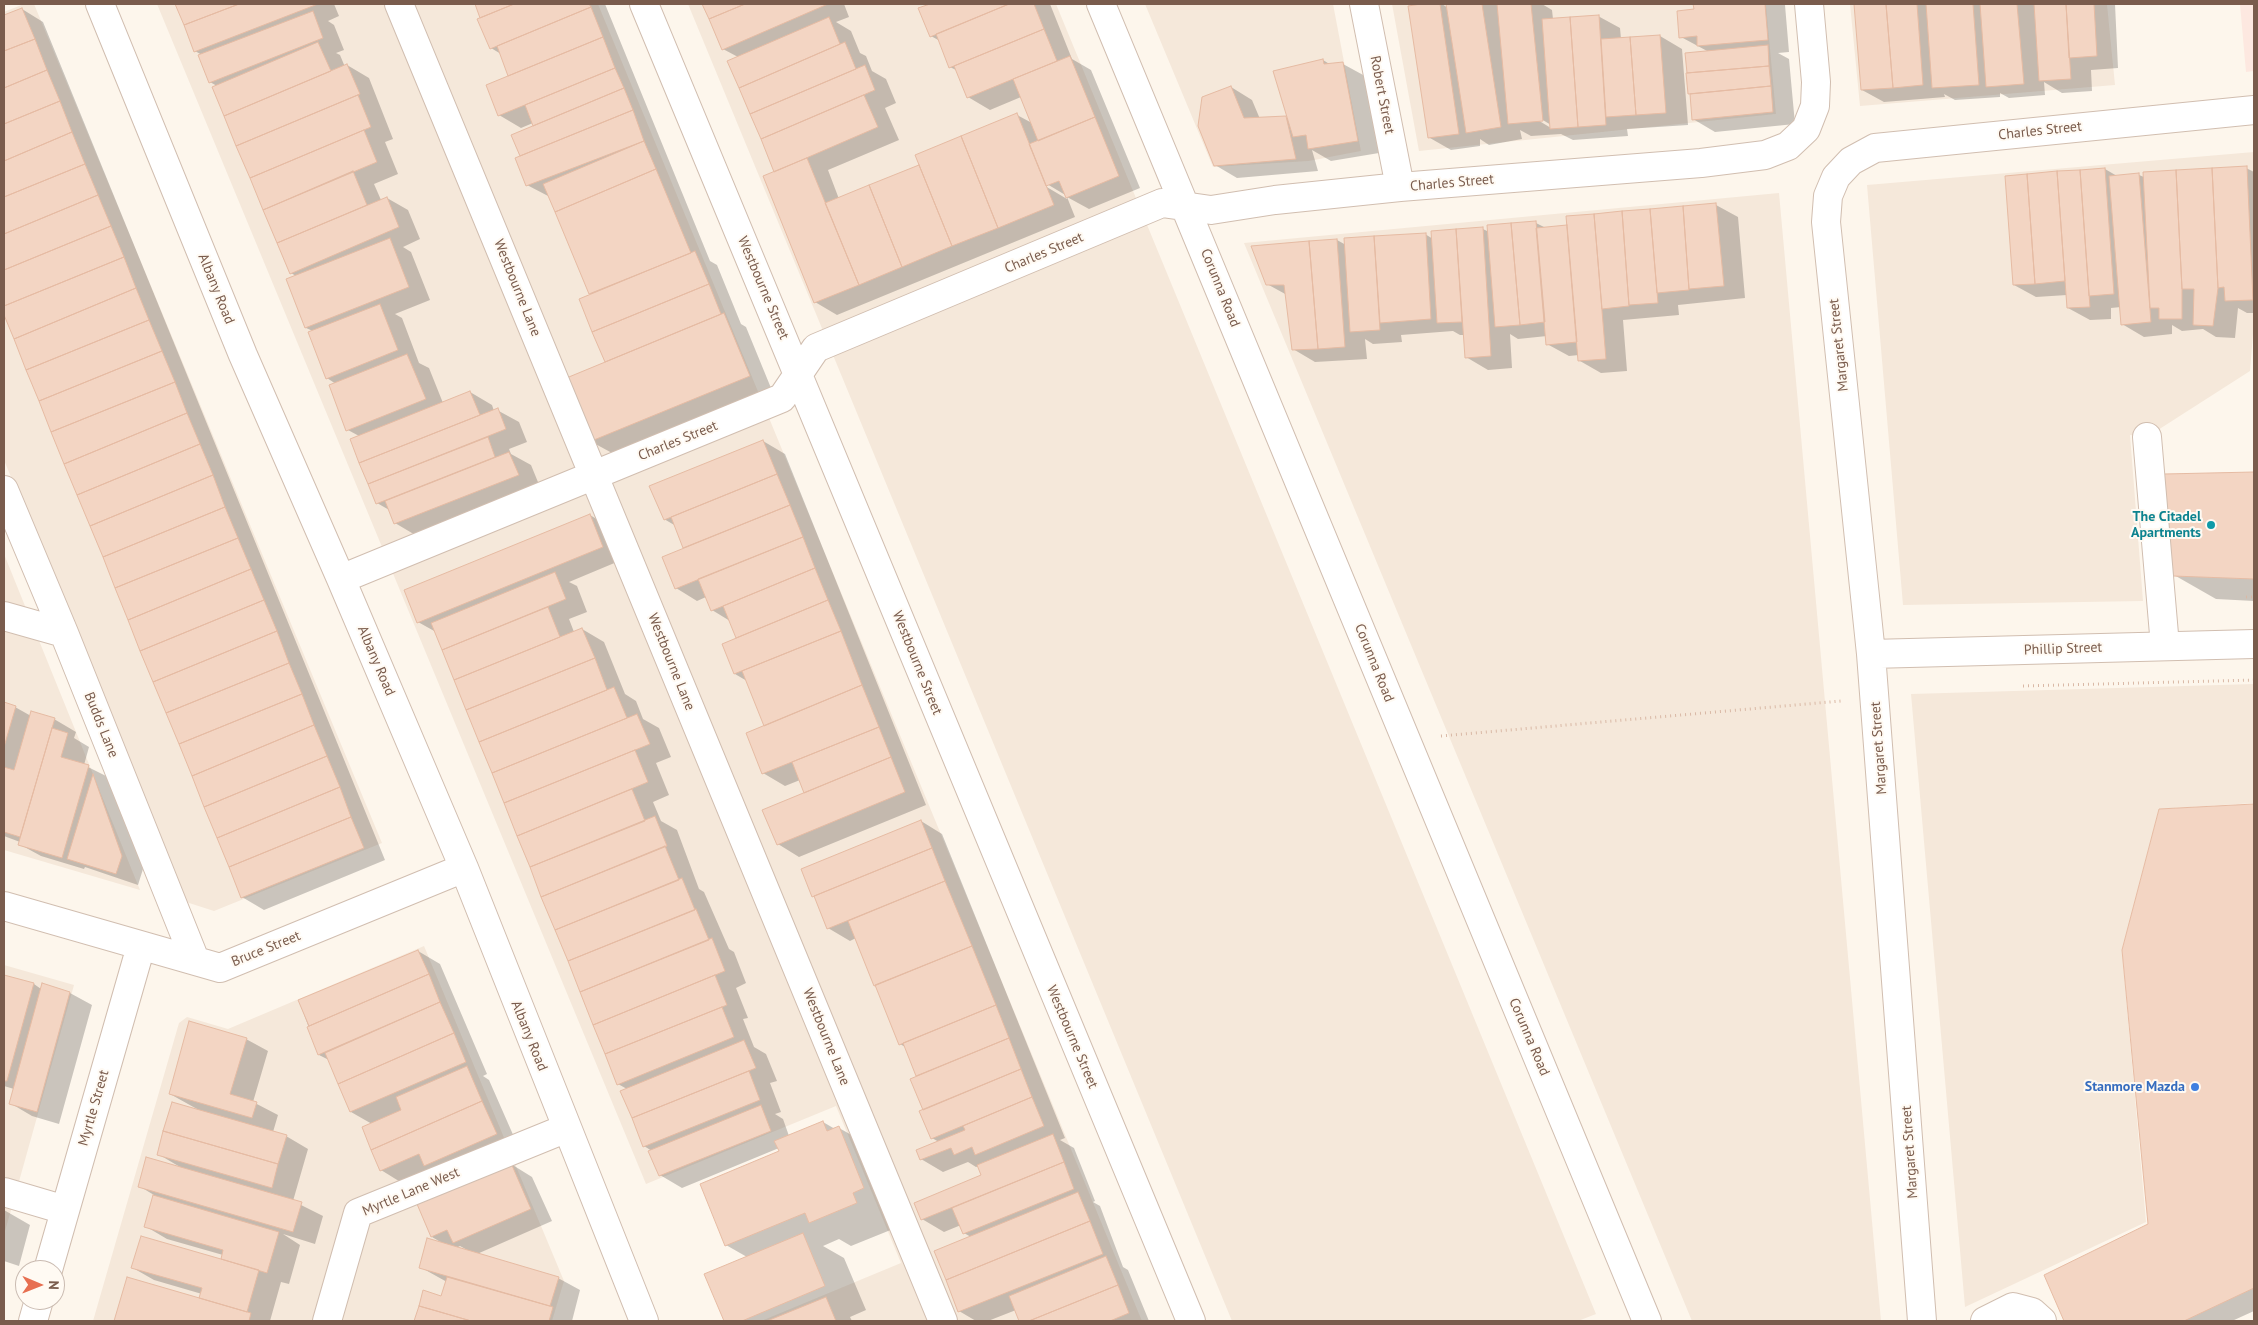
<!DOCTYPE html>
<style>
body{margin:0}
#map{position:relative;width:2258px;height:1325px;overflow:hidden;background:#fdf6ec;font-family:"PT Sans",sans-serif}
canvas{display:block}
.frame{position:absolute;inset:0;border:5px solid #7a5c4d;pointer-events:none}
.north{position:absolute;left:15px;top:1260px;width:50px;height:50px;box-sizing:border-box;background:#fffaf3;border:1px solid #cabbb1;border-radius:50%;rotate:91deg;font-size:14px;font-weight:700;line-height:20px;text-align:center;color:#7a5c4d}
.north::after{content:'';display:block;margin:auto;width:18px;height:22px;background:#e76f51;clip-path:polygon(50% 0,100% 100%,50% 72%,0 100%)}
</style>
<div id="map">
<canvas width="2258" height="1325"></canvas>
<div class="frame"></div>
<div class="north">N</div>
</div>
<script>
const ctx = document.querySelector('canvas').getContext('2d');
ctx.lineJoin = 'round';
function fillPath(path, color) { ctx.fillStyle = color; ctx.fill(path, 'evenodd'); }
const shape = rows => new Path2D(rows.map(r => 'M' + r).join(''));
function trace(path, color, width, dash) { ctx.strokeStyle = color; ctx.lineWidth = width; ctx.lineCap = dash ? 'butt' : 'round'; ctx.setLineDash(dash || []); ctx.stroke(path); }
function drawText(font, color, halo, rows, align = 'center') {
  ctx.font = font + ' "PT Sans",sans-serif'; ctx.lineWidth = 4; ctx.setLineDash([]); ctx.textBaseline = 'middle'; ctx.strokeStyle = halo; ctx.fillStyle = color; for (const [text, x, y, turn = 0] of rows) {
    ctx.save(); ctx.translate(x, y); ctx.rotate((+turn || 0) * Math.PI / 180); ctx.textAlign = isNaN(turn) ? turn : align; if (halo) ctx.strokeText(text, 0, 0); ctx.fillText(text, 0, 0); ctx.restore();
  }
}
const residential = shape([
 [24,4,34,4,382,843,214,911,186,902,4,460,4,12],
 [157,4,598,4,1142,1321,761,1321,901,1263,836,1106,646,1184],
 [688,4,1056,4,1596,1314,1578,1321,1232,1321],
 [1145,4,1333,4,1361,151,1309,161,1213,167],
 [1392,4,1766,4,1776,114,1419,151],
 [1850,4,2107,4,2115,85,1860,106],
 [2254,152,2254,321,2250,371,2147,437,2130,435,2143,601,1903,605,1867,185],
 [1779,193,1881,1321,1692,1321,1244,243],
 [4,554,93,774,140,890,4,850],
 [2254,684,2254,803,2159,809,2122,950,2146,1222,1965,1307,1911,694],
 [424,946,564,1281,552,1321,93,1321,179,1023,187,1017,228,1029],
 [4,965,74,985,4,1235]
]);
const commercial = shape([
 [2240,4,2254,4,2254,71,2246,72]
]);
const shadow = shape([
 [176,4,334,4,339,16,328,21,334,25,344,50,336,53,340,55,345,67,347,65,369,78,393,139,385,142,398,174,374,184,381,200,387,198,408,210,420,239,403,247,411,252,430,300,395,314,402,318,419,363,429,368,443,403,470,392,492,405,494,411,497,410,519,422,527,442,509,449,511,454,531,465,540,487,417,536,395,523,391,511,377,503,352,439,359,436,348,430,336,384,327,378,313,331,306,328,287,280,296,276,291,273,213,87,217,86,210,82,202,55,195,51],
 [476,4,605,4,710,261,717,265,741,324,746,327,771,388,612,453,590,441,606,363,580,300,591,295,550,197,527,185,521,156,535,126,533,123,521,128,499,115,510,76,501,54,491,48],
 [704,4,844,4,849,17,836,22,851,31,860,53,866,56,872,71,886,79,896,103,885,108,899,140,828,170,839,199,921,166,1017,115,1032,123,1021,97,990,110,968,97,958,71,950,67,940,41,931,36,927,4,1050,4,1072,59,1091,70,1140,188,1089,209,1067,197,1075,217,837,315,815,302,776,172,729,62,738,57,723,49],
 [1042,181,1067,196,1067,199,1040,183],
 [1430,4,1442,4,1448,8,1448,4,1542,4,1552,10,1553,19,1598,16,1620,28,1621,39,1660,36,1682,49,1688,125,1627,129,1628,136,1573,140,1561,134,1531,136,1520,130,1522,139,1489,145,1480,139,1480,146,1451,150,1430,138,1409,7],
 [1538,117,1551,125,1551,128,1536,119],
 [1695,4,1785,5,1789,52,1778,53,1789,59,1795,124,1715,132,1693,119,1686,54,1709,52,1681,37,1695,10],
 [1856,4,2115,4,2118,68,2091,70,2092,91,2062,93,2044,82,2045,95,2009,98,2000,93,2000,97,1955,100,1944,94,1945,97,1884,102,1862,90],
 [22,9,43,22,385,860,264,910,242,897,4,312,4,16],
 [1323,60,1331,65,1343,64,1365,76,1379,153,1331,161,1312,150,1318,171,1237,178,1215,165,1231,87,1252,100,1260,119,1288,118],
 [2246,168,2254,172,2254,313,2247,313,2238,308,2235,338,2216,337,2203,329,2182,331,2172,325,2172,334,2144,337,2122,324,2121,307,2111,308,2111,319,2090,320,2068,308,2067,295,2036,297,2014,285,2007,177,2105,169,2117,176,2139,175,2144,177],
 [1716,205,1738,217,1745,298,1678,305,1679,315,1623,320,1627,371,1601,373,1580,361,1579,355,1569,356,1547,344,1547,336,1518,339,1510,334,1512,368,1488,370,1466,357,1464,335,1460,335,1453,331,1401,335,1402,342,1373,344,1365,339,1367,359,1315,362,1293,349,1287,295,1267,284,1337,240,1346,245,1346,240,1425,234,1433,239,1432,232,1483,229,1489,232,1536,223,1546,228,1569,227,1567,217],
 [763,441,785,454,926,805,799,857,778,844,806,793,800,780,785,786,763,773,766,726,747,681,735,674,723,644,738,638,730,621,712,610,706,597,697,601,676,588,685,549,676,526,664,519],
 [2254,473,2254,601,2216,599,2174,575,2166,476],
 [590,515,611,528,624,559,569,582,577,586,587,612,569,619,574,632,582,629,604,642,625,694,636,701,643,719,659,728,671,757,656,763,669,795,653,802,661,821,677,830,699,889,704,892,729,949,734,952,746,983,736,988,748,1018,743,1019,754,1047,766,1054,777,1081,770,1083,781,1112,775,1114,783,1119,789,1136,823,1122,835,1129,839,1128,880,1151,898,1227,851,1246,839,1239,823,1246,844,1258,866,1310,850,1317,852,1321,726,1321,706,1274,747,1257,726,1245,780,1152,779,1148,682,1188,660,1175,652,1151,644,1146,622,1091,627,1089,618,1084,436,632,418,622],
 [4,703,15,707,31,716,54,719,76,732,74,738,89,747,84,765,110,778,109,784,115,787,143,869,138,885,85,867,84,869,41,856,19,844,20,842,4,836],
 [2254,805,2254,1311,2232,1321,2065,1321,2046,1275,2149,1225,2160,810],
 [921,821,942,834,1065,1138,1060,1140,1074,1148,1095,1201,1093,1202,1100,1206,1123,1267,1128,1270,1149,1321,1020,1321,1016,1310,988,1321,976,1321,959,1311,936,1252,971,1237,964,1233,961,1225,944,1232,922,1219,983,1176,979,1166,976,1167,968,1162,943,1172,921,1159,939,1142,932,1138,918,1077,907,1048,900,1044,856,938,850,941,828,928],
 [418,951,440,964,487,1074,483,1076,489,1080,518,1146,402,1183,381,1170,372,1124,351,1112,329,1060,319,1055,299,1001],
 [4,976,34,984,41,989,43,985,70,993,92,1005,59,1124,32,1116,10,1103,14,1089,4,1086],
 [246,1039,268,1051,253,1102,278,1115,273,1132,286,1136,308,1149,293,1201,323,1216,315,1244,283,1234,300,1245,289,1284,281,1282,270,1321,115,1321,128,1278,205,1301,202,1294,154,1280,133,1268,222,1260,223,1255,167,1239,145,1226,154,1195,139,1186,180,1167,158,1154,197,1109,170,1094],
 [511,1164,532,1177,552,1221,477,1254,558,1278,580,1290,572,1321,415,1321,424,1292,442,1297,447,1282,420,1267,444,1244,432,1237],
 [460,1246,469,1251,456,1248],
 [4,1210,30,1225,19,1266,4,1261]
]);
const building = shape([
 [175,4,239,4,184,25,175,4],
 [239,4,318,4,194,52,184,25,239,4],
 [475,4,514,4,480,18,475,4],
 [514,4,589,4,591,7,490,49,477,19,514,4],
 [702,4,745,4,709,19,702,4],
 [745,4,828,4,722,50,709,19,745,4],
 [930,4,1009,4,930,37,918,8,930,4],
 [1009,4,1034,4,1044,29,949,68,936,34,1009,4],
 [1421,4,1440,4,1459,134,1428,138,1408,6,1421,4],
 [1446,4,1482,4,1501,127,1466,133,1446,4],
 [1497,4,1531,4,1543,121,1508,124,1497,4],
 [1693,4,1765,4,1768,40,1697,46,1697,36,1679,38,1677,11,1694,9,1693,4],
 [1854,4,1886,4,1893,88,1861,90,1854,4],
 [1886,4,1917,4,1923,85,1893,88,1886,4],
 [1926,4,1973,4,1979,85,1932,88,1926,4],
 [1980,4,2017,4,2024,84,1986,87,1980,4],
 [2034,4,2066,4,2071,79,2039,81,2034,4],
 [2066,4,2094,4,2097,56,2069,58,2066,4],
 [591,7,603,37,508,76,497,46,591,7],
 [22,8,35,39,4,51,4,15,22,8],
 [313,11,323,38,209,83,198,55,313,11],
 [1599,15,1606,125,1578,127,1570,17,1599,15],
 [829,17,840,44,739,88,727,61,829,17],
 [1570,17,1578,127,1550,129,1542,19,1570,17],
 [1044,29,1057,61,967,98,954,66,1044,29],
 [1660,35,1666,113,1636,115,1630,37,1660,35],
 [603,37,615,68,498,116,486,85,603,37],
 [1630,37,1636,115,1606,117,1601,39,1630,37],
 [35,39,47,70,4,88,4,51,35,39],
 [318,42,331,71,224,116,212,87,318,42],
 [845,42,856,69,750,114,739,88,845,42],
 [1768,45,1769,66,1687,73,1685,53,1768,45],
 [1070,56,1095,117,1038,141,1013,79,1070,56],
 [1323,59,1324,64,1343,62,1358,141,1308,149,1306,135,1293,137,1273,71,1323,59],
 [347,64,360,94,236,146,224,116,347,64],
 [865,65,875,90,761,139,750,114,865,65],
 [1769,66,1771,86,1688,94,1686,73,1769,66],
 [615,68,624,88,533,126,525,105,615,68],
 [47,70,60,101,4,124,4,88,47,70],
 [1231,86,1244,118,1286,116,1296,159,1214,166,1198,126,1202,97,1231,86],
 [1771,86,1773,112,1692,120,1690,94,1771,86],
 [624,88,633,110,520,156,511,135,624,88],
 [358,95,371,127,250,178,236,146,358,95],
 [864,95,878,127,774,172,761,139,864,95],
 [60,101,72,132,4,161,4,124,60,101],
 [633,110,644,141,526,186,515,158,633,110],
 [1017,113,1054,205,998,228,961,136,1017,113],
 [1095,117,1119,176,1066,198,1059,181,1046,186,1029,144,1095,117],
 [364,130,377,162,263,210,250,178,364,130],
 [72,132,85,164,4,197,4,161,72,132],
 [961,136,998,228,952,246,915,155,961,136],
 [644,141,656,169,555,212,543,184,644,141],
 [807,158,859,285,814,303,763,176,807,158],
 [85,164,98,195,4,234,4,197,85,164],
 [919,165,952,246,902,267,869,185,919,165],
 [2247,166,2253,300,2225,301,2224,287,2218,288,2212,168,2247,166],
 [2105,168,2114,294,2089,296,2080,170,2105,168],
 [2212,168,2218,288,2213,326,2193,325,2194,289,2182,289,2176,170,2212,168],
 [656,169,691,253,589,294,555,212,656,169],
 [2080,170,2090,307,2067,308,2057,171,2080,170],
 [2176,170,2182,289,2182,319,2159,319,2159,308,2150,308,2143,172,2176,170],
 [353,171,367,205,277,243,263,210,353,171],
 [2057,171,2065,281,2035,284,2027,174,2057,171],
 [2139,173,2151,322,2121,325,2109,176,2139,173],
 [2027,174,2035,284,2013,285,2005,176,2027,174],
 [869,185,902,267,859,285,825,203,869,185],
 [98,195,111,226,4,270,4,234,98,195],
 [387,197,399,227,290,274,277,243,387,197],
 [1716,203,1724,286,1689,289,1683,206,1716,203],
 [1683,206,1689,290,1657,293,1650,209,1683,206],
 [1650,209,1658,303,1629,305,1622,211,1650,209],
 [1622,211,1629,306,1602,309,1594,214,1622,211],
 [1594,214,1606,359,1578,361,1566,216,1594,214],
 [1536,221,1545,322,1520,325,1511,223,1536,221],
 [1511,223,1520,325,1495,327,1487,225,1511,223],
 [1567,225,1577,342,1546,345,1536,228,1567,225],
 [111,226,124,257,4,306,4,270,111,226],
 [1483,227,1491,356,1465,358,1456,229,1483,227],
 [1456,229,1462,322,1437,323,1431,231,1456,229],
 [1426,233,1431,319,1380,323,1374,236,1426,233],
 [1374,236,1380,330,1350,332,1344,238,1374,236],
 [390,238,409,287,305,328,286,279,390,238],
 [1337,239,1345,347,1318,349,1309,241,1337,239],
 [1309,241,1318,349,1292,350,1284,285,1266,285,1251,246,1309,241],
 [695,251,709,284,592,332,579,299,695,251],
 [124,257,136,288,14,339,4,315,4,306,124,257],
 [709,284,721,314,605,362,592,332,709,284],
 [136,288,149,320,26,370,14,339,136,288],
 [380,304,398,350,326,379,308,332,380,304],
 [724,313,750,376,589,442,564,379,724,313],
 [149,320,162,351,39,401,26,370,149,320],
 [162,351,175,382,51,432,39,401,162,351],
 [407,354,426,399,346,431,329,385,407,354],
 [175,382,187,413,64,464,51,432,175,382],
 [470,391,480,415,359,463,350,439,470,391],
 [498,408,506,429,368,484,359,463,498,408],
 [187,413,200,444,77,495,64,464,187,413],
 [488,437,495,457,376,504,368,484,488,437],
 [763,440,777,474,664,520,649,486,763,440],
 [200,444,213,475,90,526,77,495,200,444],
 [509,452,519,475,394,524,385,501,509,452],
 [2254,472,2254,579,2173,576,2164,474,2254,472],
 [777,474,790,505,683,548,671,517,777,474],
 [213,475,225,507,103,557,90,526,213,475],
 [790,505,803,537,675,589,662,557,790,505],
 [225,507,238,538,115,588,103,557,225,507],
 [590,514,603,547,417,623,404,590,590,514],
 [803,537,815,568,711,611,698,579,803,537],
 [238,538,251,569,128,620,115,588,238,538],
 [815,568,828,600,736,638,723,606,815,568],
 [251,569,264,600,140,651,128,620,251,569],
 [555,572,566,599,442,650,431,623,555,572],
 [264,600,277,631,153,682,140,651,264,600],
 [828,600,841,631,734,674,722,644,828,600],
 [548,607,560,637,454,680,442,650,548,607],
 [582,628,595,658,466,710,454,680,582,628],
 [277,631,289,663,166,713,153,682,277,631],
 [841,631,862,685,764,726,742,671,841,631],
 [595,658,607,690,479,742,466,710,595,658],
 [289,663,302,694,179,744,166,713,289,663],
 [862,685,879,727,762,774,746,733,862,685],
 [614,687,627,718,492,773,479,742,614,687],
 [302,694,314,725,192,776,179,744,302,694],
 [4,702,16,706,4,747,4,702],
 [31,711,55,718,20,837,4,832,4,767,14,770,31,711],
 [637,714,650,744,504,803,492,773,637,714],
 [314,725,327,756,204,807,192,776,314,725],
 [879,727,891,757,804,793,792,762,879,727],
 [52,728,68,733,61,757,89,765,62,858,18,845,52,728],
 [635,750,648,782,517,836,504,803,635,750],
 [327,756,340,787,217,838,204,807,327,756],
 [891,757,905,792,777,845,762,810,891,757],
 [93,774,122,856,116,874,67,859,93,774],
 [340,787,351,817,229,867,217,838,340,787],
 [632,789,645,821,530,867,517,836,632,789],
 [2254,804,2254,1288,2184,1321,2064,1321,2044,1275,2148,1224,2122,950,2159,809,2254,804],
 [655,816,667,846,541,897,530,867,655,816],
 [351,817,364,848,241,898,229,867,351,817],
 [921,820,932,848,812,897,801,869,921,820],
 [665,846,679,880,555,930,541,897,665,846],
 [932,848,945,881,827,929,814,896,932,848],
 [682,878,695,910,568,961,555,930,682,878],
 [945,881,972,946,874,986,848,921,945,881],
 [696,909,709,940,580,992,568,961,696,909],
 [712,938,725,971,593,1025,580,992,712,938],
 [972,946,996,1005,899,1045,875,985,972,946],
 [418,950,429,974,309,1026,298,1000,418,950],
 [429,974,440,1002,318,1055,307,1027,429,974],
 [4,975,34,983,7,1081,4,1081,4,975],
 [715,975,727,1005,605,1054,593,1025,715,975],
 [42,983,70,992,37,1112,9,1104,42,983],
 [440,1002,454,1033,338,1084,325,1053,440,1002],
 [996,1005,1009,1038,916,1076,903,1043,996,1005],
 [722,1007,734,1037,617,1085,605,1054,722,1007],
 [189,1021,247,1038,230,1094,257,1102,252,1118,169,1094,189,1021],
 [454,1033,466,1062,350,1112,338,1084,454,1033],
 [1009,1038,1021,1069,923,1110,910,1079,1009,1038],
 [744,1040,756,1068,632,1118,620,1091,744,1040],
 [467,1066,482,1101,371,1150,362,1127,401,1110,396,1097,467,1066],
 [1021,1069,1032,1097,931,1139,919,1111,1021,1069],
 [749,1071,760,1100,643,1147,632,1118,749,1071],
 [1032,1097,1044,1126,975,1155,972,1147,954,1155,951,1148,920,1160,916,1150,965,1130,963,1126,1032,1097],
 [482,1101,497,1134,424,1166,419,1154,380,1171,371,1150,482,1101],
 [172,1102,287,1135,278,1164,163,1131,172,1102],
 [761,1105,771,1131,659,1176,648,1151,761,1105],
 [823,1121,827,1131,839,1126,864,1188,853,1193,857,1203,809,1223,805,1213,725,1246,700,1184,779,1151,774,1141,823,1121],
 [163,1131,278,1164,272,1188,157,1155,163,1131],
 [1053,1134,1064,1162,921,1220,914,1203,981,1175,977,1165,1053,1134],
 [146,1157,302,1202,293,1232,138,1187,146,1157],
 [1064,1162,1074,1189,963,1234,952,1208,1064,1162],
 [511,1163,531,1209,453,1243,447,1230,431,1237,417,1204,511,1163],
 [1078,1192,1090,1221,946,1280,934,1251,1078,1192],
 [153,1195,279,1232,267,1273,221,1259,223,1250,144,1227,153,1195],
 [1090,1221,1103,1254,958,1312,946,1280,1090,1221],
 [803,1233,825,1286,742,1321,724,1321,704,1274,803,1233],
 [141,1236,259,1270,247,1312,199,1298,202,1288,131,1268,141,1236],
 [427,1238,559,1277,550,1306,419,1268,427,1238],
 [1106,1256,1118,1285,1029,1321,1019,1321,1009,1296,1106,1256],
 [127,1277,251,1313,249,1321,114,1321,127,1277],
 [447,1277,553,1307,549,1321,471,1321,419,1306,423,1290,441,1296,447,1277],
 [1118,1285,1129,1313,1110,1321,1029,1321,1118,1285],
 [826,1297,836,1321,767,1321,826,1297],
 [419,1306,437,1311,471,1321,414,1321,419,1306]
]);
const path = shape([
 [2246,597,2254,597],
 [2023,686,2254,680],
 [1441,736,1841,701]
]);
const minor = shape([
 [100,4,243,355,341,579,464,868,644,1321],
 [399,4,943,1321],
 [644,4,1191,1321],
 [1101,4,1647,1321],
 [1364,4,1400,187],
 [2147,437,2165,646],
 [4,490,64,633,195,960],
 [341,579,782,398,816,348,1162,203,1211,210,1275,200,1400,187,1701,163,1765,155,1788,146,1806,129,1815,106,1816,82,1809,4],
 [4,616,64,633],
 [1871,654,2254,644],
 [4,906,220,968,464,868],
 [4,1192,65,1210],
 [48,1270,141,946],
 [33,1321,39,1300],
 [327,1321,358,1213,567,1128],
 [1922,1321,1871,654,1826,222,1828,196,1836,177,1851,161,1875,148,2254,110],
 [1985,1321,2013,1307,2032,1312,2042,1321]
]);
const markers = [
 [2211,525,5,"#0f9aa8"],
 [2195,1087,5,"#3f7fe0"]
];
const streetNames = [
 ["Robert Street",1382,95,79],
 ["Charles Street",2040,131,-6],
 ["Charles Street",1452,183,-5],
 ["Charles Street",1044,253,-23],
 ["Westbourne Lane",517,288,68],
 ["Westbourne Street",763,288,67],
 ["Corunna Road",1220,288,68],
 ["Albany Road",216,289,68],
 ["Margaret Street",1839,345,-96],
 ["Charles Street",678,441,-22],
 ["Phillip Street",2063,649,-2],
 ["Albany Road",376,661,67],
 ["Westbourne Lane",671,662,68],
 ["Westbourne Street",917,663,68],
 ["Corunna Road",1374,663,68],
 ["Budds Lane",101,725,68],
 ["Margaret Street",1879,748,-94],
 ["Bruce Street",266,949,-22],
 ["Albany Road",529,1036,68],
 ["Westbourne Lane",826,1037,68],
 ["Westbourne Street",1072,1037,67],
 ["Corunna Road",1529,1037,67],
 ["Myrtle Street",94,1108,-74],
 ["Margaret Street",1910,1152,-94],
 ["Myrtle Lane West",411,1192,-23]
];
const cultureNames = [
 ["The Citadel",2201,517],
 ["Apartments",2201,533]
];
const shopNames = [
 ["Stanmore Mazda",2185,1087]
];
fillPath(residential, '#f5e8da');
fillPath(commercial, '#fde8e0');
fillPath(shadow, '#0003');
fillPath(building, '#f3d5c3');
trace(building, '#e6bba3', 1);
trace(minor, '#d1beb0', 30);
trace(path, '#d9b8a5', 3, [1, 4]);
trace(minor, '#fff', 28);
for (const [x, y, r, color] of markers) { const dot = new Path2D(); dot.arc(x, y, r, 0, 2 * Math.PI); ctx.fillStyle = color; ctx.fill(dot); trace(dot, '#fffaf3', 2); }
drawText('14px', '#7a5c4d', '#fffaf3', streetNames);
drawText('bold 14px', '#0d838f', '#fffaf3', cultureNames, 'right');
drawText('bold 14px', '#366cbe', '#fffaf3', shopNames, 'right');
</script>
